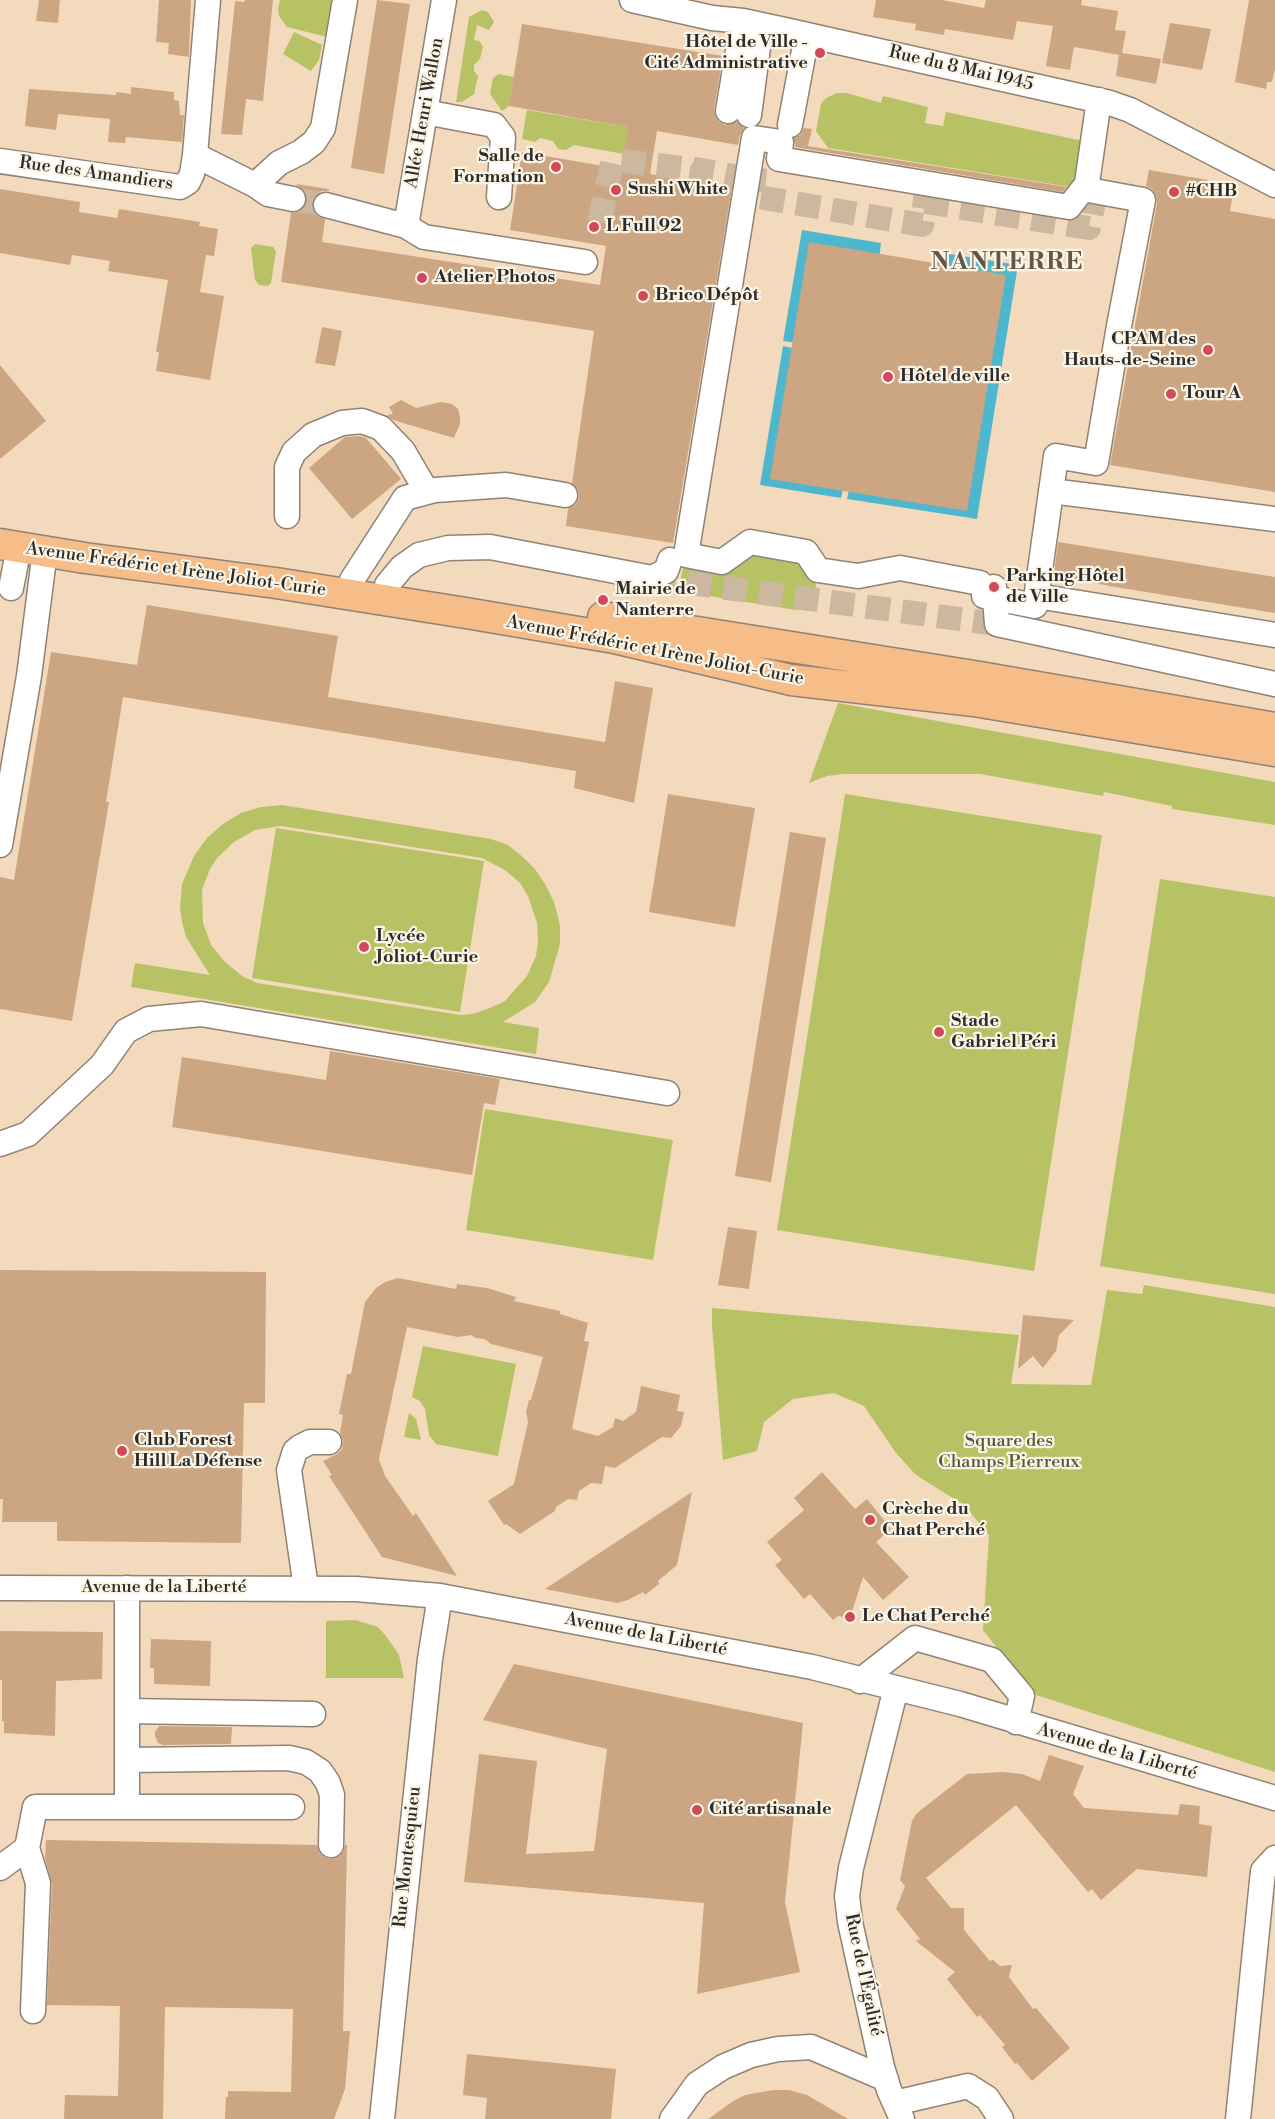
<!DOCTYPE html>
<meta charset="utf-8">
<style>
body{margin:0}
canvas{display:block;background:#f4dabc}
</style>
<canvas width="1275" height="2119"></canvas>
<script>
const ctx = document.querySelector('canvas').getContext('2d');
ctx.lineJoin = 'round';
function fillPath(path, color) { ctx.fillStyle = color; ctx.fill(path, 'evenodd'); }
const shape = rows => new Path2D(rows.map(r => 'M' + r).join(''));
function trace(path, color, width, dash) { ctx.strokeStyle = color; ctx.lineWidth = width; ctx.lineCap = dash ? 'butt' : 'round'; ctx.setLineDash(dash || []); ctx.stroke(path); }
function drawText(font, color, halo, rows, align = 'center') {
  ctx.font = font + ' "Libre Bodoni",serif'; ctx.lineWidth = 4.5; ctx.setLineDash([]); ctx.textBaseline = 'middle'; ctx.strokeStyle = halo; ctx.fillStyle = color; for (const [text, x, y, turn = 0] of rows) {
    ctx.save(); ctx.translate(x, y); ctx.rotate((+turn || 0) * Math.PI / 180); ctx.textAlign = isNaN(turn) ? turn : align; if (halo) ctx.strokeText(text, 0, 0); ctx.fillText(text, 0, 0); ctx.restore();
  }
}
const green = shape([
 [280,0,338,0,331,38,287,27,279,16,278,9],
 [482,10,488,12,494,22,489,30,477,25,474,40,479,41,483,46,480,59,474,65,474,71,478,76,474,94,462,102,456,102,469,17],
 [294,32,322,45,319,60,311,71,283,54],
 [499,74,514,77,509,106,502,111,490,94,493,78],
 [837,93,847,93,881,103,883,96,928,107,925,123,943,126,946,112,1088,142,1083,189,828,148,816,131,821,104,826,98],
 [527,110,628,127,624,154,574,145,566,150,558,149,553,141,540,138,535,142,522,139],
 [255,244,273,247,276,251,271,283,268,286,259,285,255,280,251,248],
 [750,542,818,570,814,598,796,610,678,591,686,555,722,562],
 [838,703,1275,782,1275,825,1172,809,1172,806,1104,792,1103,796,980,774,843,774,827,776,809,783],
 [845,794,1102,835,1034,1271,777,1230],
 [282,805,491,839,508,845,523,857,535,869,545,884,554,902,560,925,560,944,549,982,535,1002,503,1022,539,1028,536,1054,131,987,135,963,210,975,186,937,182,922,180,907,182,884,194,856,207,838,223,824,241,813,261,807],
 [281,826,482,858,505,870,520,883,528,896,537,923,538,942,536,956,527,976,505,1001,490,1008,473,1014,461,1015,257,983,242,976,224,961,211,945,203,923,202,890,210,869,217,858,234,842,255,830],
 [276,828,484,861,460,1012,252,978],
 [1160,879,1275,897,1275,1294,1100,1266],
 [485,1109,673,1140,653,1260,466,1230],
 [1144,1285,1275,1307,1275,1772,1033,1694,983,1630,989,1535,964,1505,916,1475,896,1453,864,1406,834,1393,793,1399,764,1422,757,1451,723,1460,712,1326,712,1308,1019,1335,1011,1384,1091,1385,1107,1290,1142,1294],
 [423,1346,516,1364,498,1456,436,1444,429,1435,425,1409,420,1401,412,1397],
 [409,1413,416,1419,421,1440,404,1437],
 [355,1620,378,1627,386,1636,399,1655,404,1678,326,1678,326,1621]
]);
const water = shape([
 [802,230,881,243,879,260,797,343,783,341],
 [937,252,1018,265,977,519,847,499,850,485,934,269],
 [783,346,797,349,844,484,841,498,760,485]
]);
const building = shape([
 [39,0,60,0,58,23,36,21],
 [159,0,191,0,189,57,168,54,169,43,156,42],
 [245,0,273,0,263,101,246,99,242,135,221,134,235,1,244,2],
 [377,0,410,4,384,174,351,168],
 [876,0,942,0,984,8,986,0,1082,0,1081,5,1118,11,1115,30,1126,31,1122,53,1161,59,1156,84,1116,76,1119,55,1092,50,1074,47,1070,70,1046,66,1053,26,1017,21,1013,40,945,29,944,35,915,30,916,24,873,17],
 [1249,0,1275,0,1275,69,1272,82,1267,82,1266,89,1235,82],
 [1170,23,1211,29,1202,70,1162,63],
 [522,24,723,56,714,109,715,115,719,122,725,125,737,122,744,128,740,135,738,145,657,131,650,174,732,187,673,543,566,526,568,509,576,504,579,497,578,490,572,483,594,331,281,282,291,213,298,212,303,209,307,201,306,194,296,184,329,189,329,191,322,191,316,195,312,202,312,209,316,215,325,219,322,242,600,285,606,246,510,230,522,152,621,169,628,127,509,106],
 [131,87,174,92,174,100,179,101,180,115,184,115,182,142,126,137,125,143,108,142,110,119,58,114,56,130,25,126,29,89,116,95,116,92,131,94],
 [804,128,812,129,808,146,1067,187,1063,192,795,147,794,138,800,135],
 [1149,170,1208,180,1206,188,1233,193,1230,211,1275,219,1275,492,1110,465,1157,203,1156,195,1152,189,1146,186],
 [0,189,80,202,79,212,117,218,119,209,200,222,199,226,218,229,214,256,206,255,200,292,224,296,210,380,156,371,159,352,156,352,168,280,108,271,110,261,72,255,70,265,0,253],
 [809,242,1006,275,967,511,770,479],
 [322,327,342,331,335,366,315,363],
 [0,365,46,421,0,459],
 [401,400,416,408,441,402,452,404,458,409,460,417,460,424,454,438,393,420,387,415,393,414,389,407],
 [360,436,366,438,401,479,352,519,309,468,345,437],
 [1058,542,1275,577,1275,613,1109,586,1054,574],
 [147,605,338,636,328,697,605,742,615,681,653,688,634,803,574,788,576,771,123,697,106,802,109,802,72,1021,0,1009,0,877,14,880,51,652,137,665],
 [668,794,755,808,735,927,649,912],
 [790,832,826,838,771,1182,735,1176],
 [330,1051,500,1079,495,1105,484,1103,472,1175,172,1127,182,1057,326,1080],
 [728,1227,757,1231,749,1289,718,1285],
 [0,1270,266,1272,265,1403,244,1403,241,1543,57,1541,57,1522,2,1522,3,1499,0,1499],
 [398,1278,456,1289,457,1284,487,1288,516,1297,514,1301,560,1311,560,1314,588,1323,584,1341,589,1342,572,1429,598,1436,613,1427,615,1418,623,1421,636,1412,641,1386,680,1395,677,1411,684,1412,681,1426,671,1438,662,1437,615,1468,605,1466,602,1484,591,1483,579,1491,577,1500,568,1499,556,1507,555,1511,520,1534,506,1524,504,1525,488,1501,514,1484,528,1422,526,1412,529,1400,531,1400,543,1357,491,1344,485,1339,475,1338,472,1335,458,1337,407,1327,379,1459,385,1476,413,1516,416,1513,457,1576,382,1557,329,1476,332,1475,323,1461,337,1454,342,1449,343,1441,340,1433,343,1415,339,1414,347,1374,351,1374,365,1302,376,1288,385,1282],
 [1023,1315,1074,1320,1059,1335,1056,1351,1043,1368,1033,1356,1018,1369],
 [822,1472,855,1509,867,1499,891,1529,876,1542,909,1577,883,1600,863,1577,850,1618,838,1616,833,1620,810,1594,804,1599,775,1565,782,1560,767,1542,804,1510,794,1498],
 [692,1492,677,1565,658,1581,659,1584,645,1595,643,1592,628,1600,617,1603,545,1589],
 [0,1631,103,1632,102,1679,56,1681,55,1736,4,1733,4,1721,2,1721,2,1680,0,1680],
 [151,1639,211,1641,210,1686,154,1684,154,1668,150,1668],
 [514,1664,803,1723,785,1902,800,1972,697,1994,704,1903,464,1882,479,1754,537,1761,526,1854,594,1851,607,1749,483,1720],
 [159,1726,232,1727,231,1744,163,1745,158,1743,155,1736,155,1732],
 [1049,1755,1084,1766,1073,1794,1084,1808,1178,1815,1180,1804,1200,1806,1199,1824,1212,1826,1207,1877,1137,1869,1101,1900,1092,1889,1088,1892,1016,1805,926,1878,951,1908,964,1908,964,1930,990,1961,993,1960,1000,1966,1012,1965,1009,1977,1033,2009,1036,2008,1070,2048,1032,2081,1017,2063,1015,2064,1002,2047,1005,2045,980,2015,977,2017,947,1979,955,1972,916,1941,920,1939,896,1909,905,1886,900,1880,912,1821,917,1813,967,1774,1003,1772,1022,1774,1040,1781],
 [46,1840,317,1845,319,1852,324,1857,330,1859,338,1857,343,1852,345,1845,347,1845,343,2031,350,2031,345,2089,334,2119,225,2119,226,2097,228,2097,228,2091,291,2092,293,2009,165,2007,163,2119,64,2119,65,2095,118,2096,120,2006,47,2005,52,1884,45,1858],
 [467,2054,616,2069,611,2119,485,2119,487,2098,463,2095],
 [773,2090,789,2090,807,2095,848,2119,708,2119,732,2102,745,2095]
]);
const minorTunnel = shape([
 [755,168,753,196,922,225,927,183],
 [700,182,702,170,755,180],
 [293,199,326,205],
 [925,202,1089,228,1097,186],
 [599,222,613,160,702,170],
 [652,578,997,624]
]);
const minor = shape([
 [632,0,712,18,743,21,785,30,1110,103,1130,110,1275,185],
 [728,111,743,21],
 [425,112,494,125,503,137,499,197],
 [749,115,761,25],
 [790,125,807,35],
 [754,138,781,142,779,159,1069,207,1083,189,1143,200,1119,326,1096,463,1056,456,1035,606,984,596,984,587,980,583,900,568,858,576,818,570,806,552,750,542,722,562,686,555,754,138],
 [195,155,255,185,268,194,293,199],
 [0,161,180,187,188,182,192,174,195,155,208,0],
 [1087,183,1099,100],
 [255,185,279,163,301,152,314,142,323,128,345,0],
 [326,205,406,226,424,237,585,262],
 [406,226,444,0],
 [1051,491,1275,519],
 [287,516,287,467,294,452,313,435,342,423,362,421,381,428,403,451,427,492],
 [352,580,405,498,435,490,506,485,565,495],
 [387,585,402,567,419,555,448,548,490,547,652,578,666,571,670,560],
 [994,587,997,624,1275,684],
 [11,588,19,547],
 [1037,596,1275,635],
 [0,845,29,676,45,551],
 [0,1144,28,1134,102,1065,126,1031,149,1019,201,1014,667,1093],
 [0,1588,356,1589,440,1596,812,1667,960,1704,1275,1798],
 [127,1588,127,1807,292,1807],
 [306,1588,289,1470,295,1451,300,1447,310,1442,329,1442],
 [860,1681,915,1638,992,1660,1022,1696,1016,1722],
 [896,1688,851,1868,847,1896,850,1922,882,2067,889,2090,902,2119],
 [127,1711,313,1714],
 [127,1760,289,1758,306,1762,320,1771,328,1783,332,1795,331,1845],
 [27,1848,38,1883,33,2011],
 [0,1868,27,1848,35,1807,127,1807],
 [895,2103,968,2086,987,2098,1001,2119],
 [382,2119,430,1659,440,1596],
 [672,2119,697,2084,723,2067,751,2055,778,2049,811,2047,886,2079],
 [1238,2119,1263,1871,1275,1858]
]);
const major = shape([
 [0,544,85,558,276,583,466,613,614,638,791,680,974,701,1275,751],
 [603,617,980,677,1275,728]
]);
const markers = [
 [820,53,6,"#d1495b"],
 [556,167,6,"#d1495b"],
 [616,190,6,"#d1495b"],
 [1174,192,6,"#d1495b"],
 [594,227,6,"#d1495b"],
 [422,278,6,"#d1495b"],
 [643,296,6,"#d1495b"],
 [1208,350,6,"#d1495b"],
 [888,377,6,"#d1495b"],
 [1171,394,6,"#d1495b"],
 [994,587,6,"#d1495b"],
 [603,600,6,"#d1495b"],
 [364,947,6,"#d1495b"],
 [939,1032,6,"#d1495b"],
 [122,1451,6,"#d1495b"],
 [870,1520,6,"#d1495b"],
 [850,1617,6,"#d1495b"],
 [697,1810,6,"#d1495b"]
];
const poiNames = [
 ["Hôtel de Ville -",808,43,"right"],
 ["Cité Administrative",808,64,"right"],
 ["Salle de",544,157,"right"],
 ["Formation",544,178,"right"],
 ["Sushi White",628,190],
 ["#CHB",1186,192],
 ["L Full 92",606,227],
 ["Atelier Photos",434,278],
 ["Brico Dépôt",655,296],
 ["CPAM des",1196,340,"right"],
 ["Hauts-de-Seine",1196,361,"right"],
 ["Hôtel de ville",900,377],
 ["Tour A",1183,394],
 ["Parking Hôtel",1006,577],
 ["de Ville",1006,598],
 ["Mairie de",615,590],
 ["Nanterre",615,611],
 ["Lycée",376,937],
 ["Joliot-Curie",376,958],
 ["Stade",951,1022],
 ["Gabriel Péri",951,1043],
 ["Club Forest",134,1441],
 ["Hill La Défense",134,1462],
 ["Crèche du",882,1510],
 ["Chat Perché",882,1531],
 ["Le Chat Perché",862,1617],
 ["Cité artisanale",709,1810]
];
const streetNames = [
 ["Rue du 8 Mai 1945",961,69,13],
 ["Allée Henri Wallon",425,113,-80],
 ["Rue des Amandiers",96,174,8],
 ["Avenue Frédéric et Irène Joliot-Curie",176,570,8],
 ["Avenue Frédéric et Irène Joliot-Curie",655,651,11],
 ["Avenue de la Liberté",164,1588],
 ["Avenue de la Liberté",646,1635,11],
 ["Avenue de la Liberté",1117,1752,16],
 ["Rue Montesquieu",408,1857,-84],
 ["Rue de l'Égalité",863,1975,78]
];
const parkNames = [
 ["Square des",1009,1442],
 ["Champs Pierreux",1009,1463]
];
const districtNames = [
 ["NANTERRE",1007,263]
];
fillPath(green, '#b6c264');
fillPath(water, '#4fb7cd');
fillPath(building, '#cca582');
trace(minorTunnel, '#ccb79f', 24, [24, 12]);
trace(minor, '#908274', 27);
trace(major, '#908274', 33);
trace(minor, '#fff', 24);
trace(major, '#f7bd88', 30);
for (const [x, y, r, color] of markers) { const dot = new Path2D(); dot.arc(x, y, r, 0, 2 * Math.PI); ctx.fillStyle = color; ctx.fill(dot); trace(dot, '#fcf5e5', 2); }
drawText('bold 18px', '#2b2b2b', '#fcf5e5', poiNames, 'left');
drawText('18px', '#2b2b2b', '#fcf5e5', streetNames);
drawText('18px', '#55583c', '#fcf5e5', parkNames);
ctx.letterSpacing = '1.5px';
drawText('bold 24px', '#635649', '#fcf5e5', districtNames);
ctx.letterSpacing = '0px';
</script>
